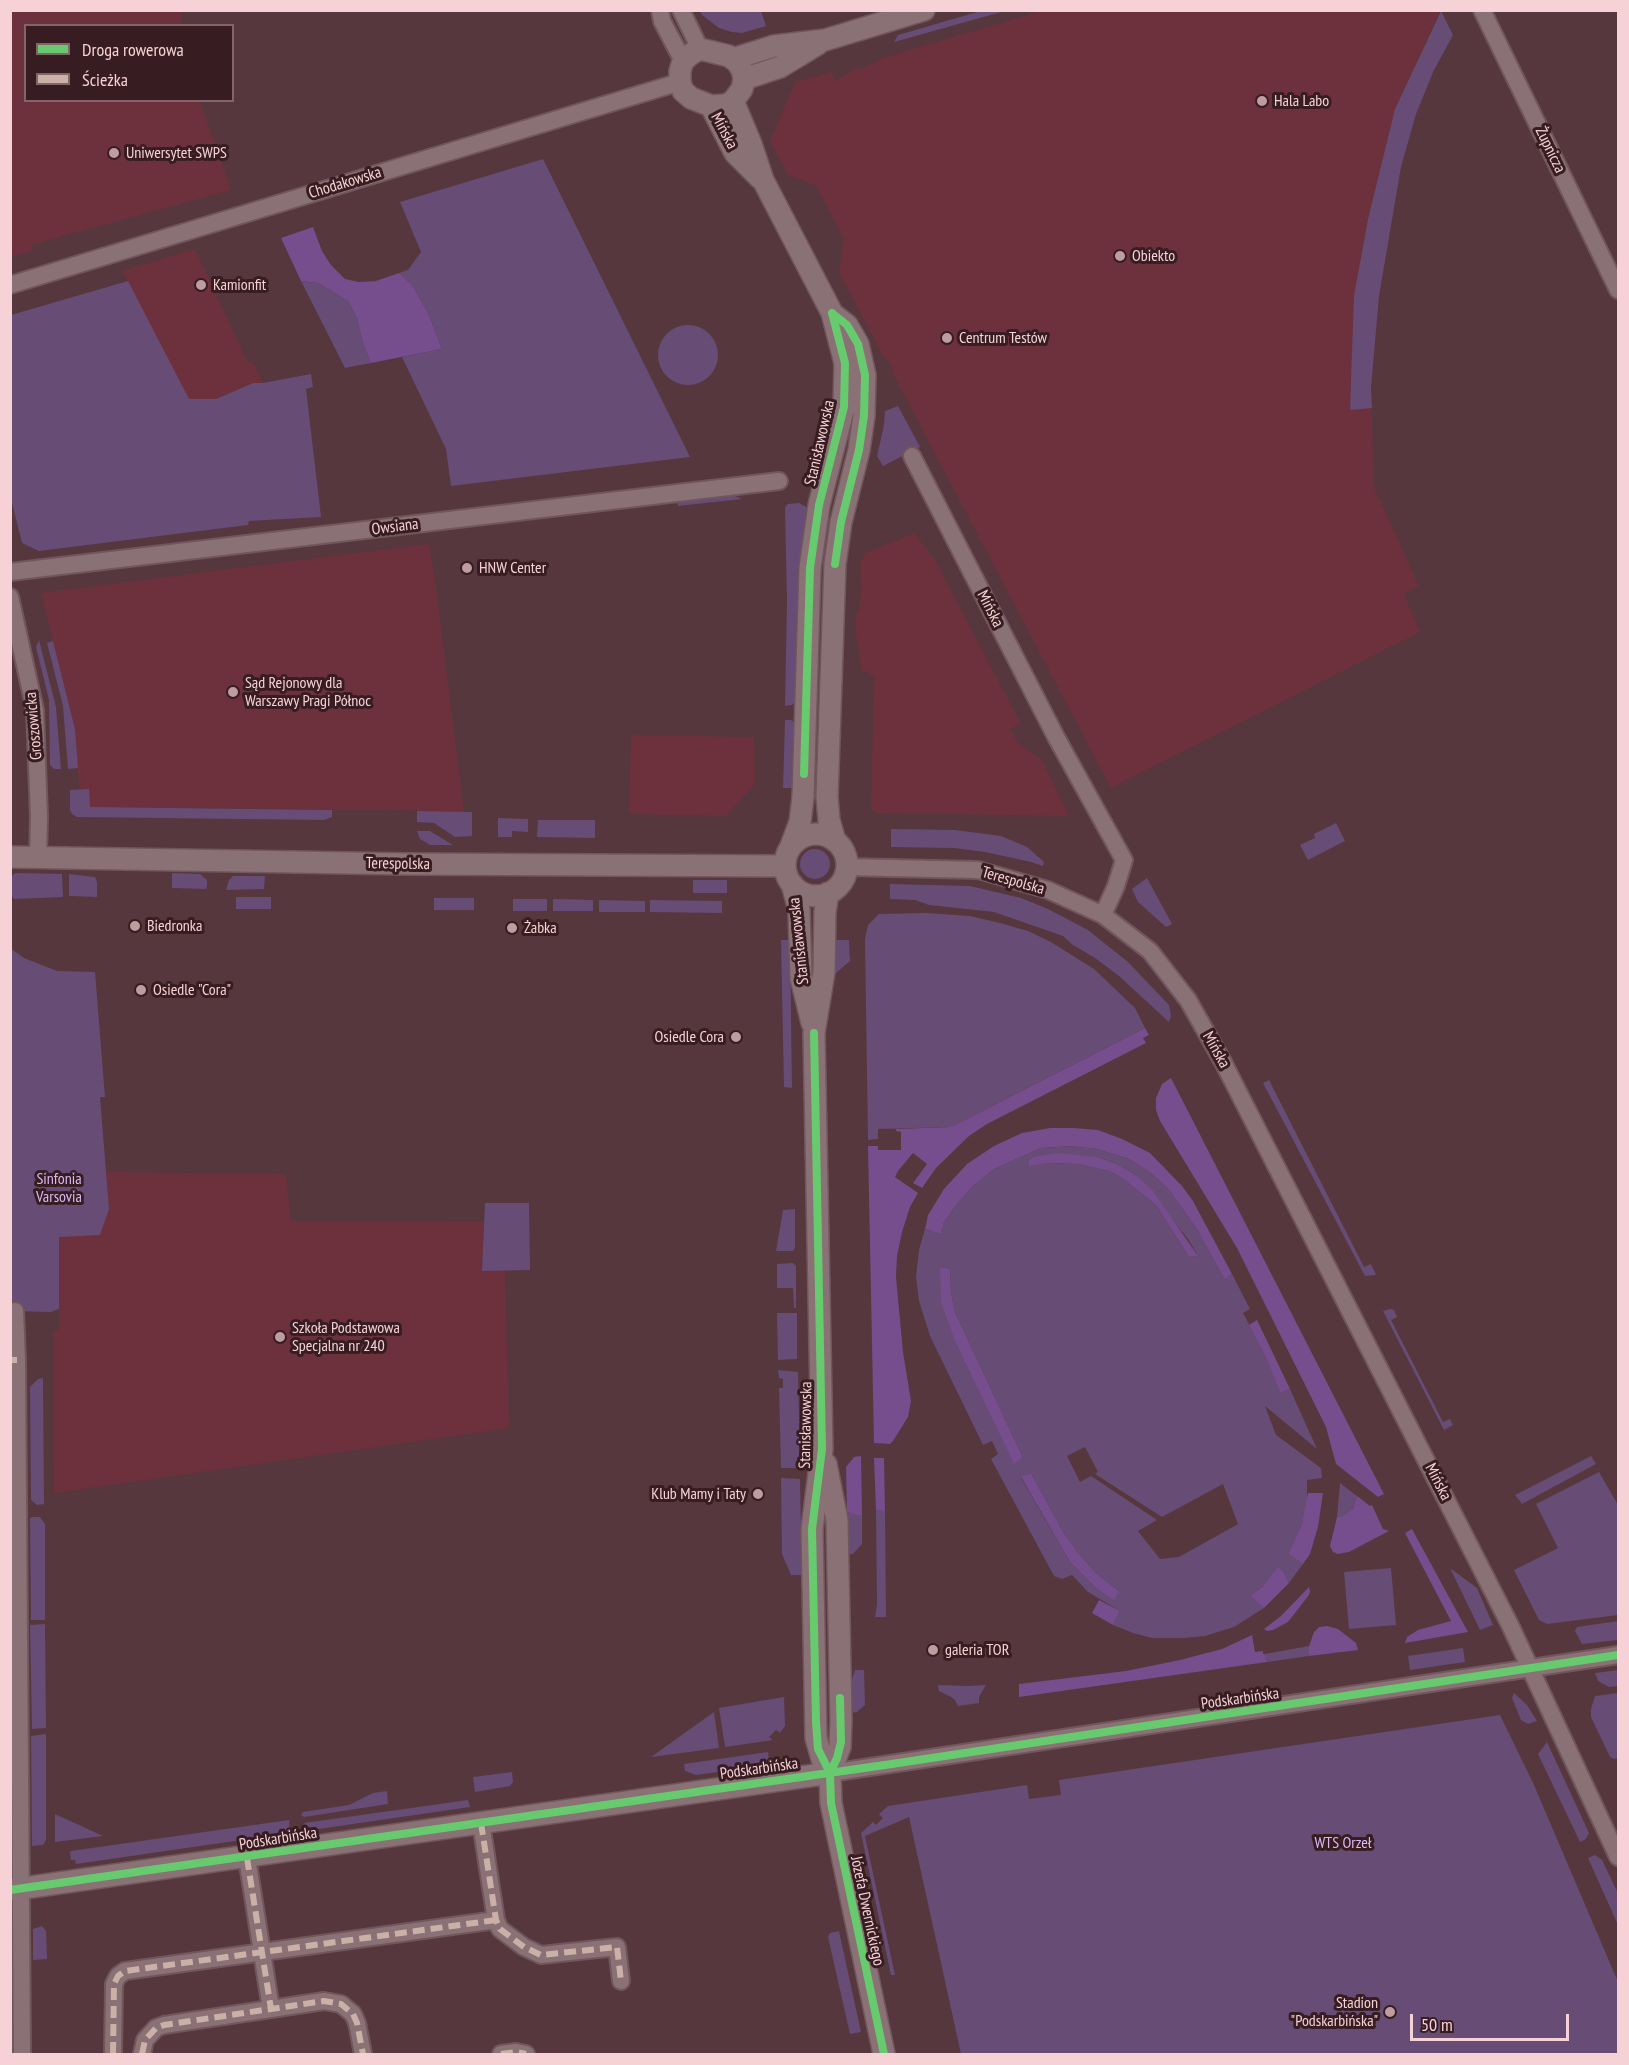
<!DOCTYPE html>
<meta charset="utf-8">
<style>
body{margin:0}
#map{position:relative;width:1629px;height:2065px;overflow:hidden;background:#55373d;font-family:"PT Sans Narrow",sans-serif}
canvas{display:block}
.frame{position:absolute;inset:0;border:12px solid #f6d2d6;pointer-events:none}
.legend{position:absolute;left:24px;top:24px;width:210px;height:78px;box-sizing:border-box;background:#371d21;border:2px solid #836569;margin:0;padding:8px 10px;list-style:none;font-size:18px;color:#f6d2d6}
.legend li{display:flex;align-items:center;gap:12px;height:30px}
.legend b{width:30px;border:2px solid #836569}
.scale{position:absolute;left:1410px;top:2014px;width:159px;height:27px;box-sizing:border-box;border:3px solid #f6d2d6;border-top:0;padding-left:8px;font-size:18px;line-height:21px;white-space:nowrap;color:#f6d2d6;-webkit-text-stroke:4px #371d21;paint-order:stroke}
</style>
<div id="map">
<canvas width="1629" height="2065"></canvas>
<div class="frame"></div>
<ul class="legend">
<li><b style="height:8px;background:#67ca6e"></b>Droga rowerowa</li>
<li><b style="height:8px;background:#cab0a6"></b>Ścieżka</li>
</ul>
<div class="scale">50 m</div>
</div>
<script>
const ctx = document.querySelector('canvas').getContext('2d');
ctx.lineJoin = 'round';
function fillPath(path, color) { ctx.fillStyle = color; ctx.fill(path, 'evenodd'); }
const shape = rows => new Path2D(rows.map(r => 'M' + r).join(''));
function trace(path, color, width, dash) { ctx.strokeStyle = color; ctx.lineWidth = width; ctx.lineCap = dash ? 'butt' : 'round'; ctx.setLineDash(dash || []); ctx.stroke(path); }
function drawText(font, color, halo, rows, align = 'center') {
  ctx.font = font + ' "PT Sans Narrow",sans-serif'; ctx.lineWidth = 6; ctx.setLineDash([]); ctx.textBaseline = 'middle'; ctx.strokeStyle = halo; ctx.fillStyle = color; for (const [text, x, y, turn = 0] of rows) {
    ctx.save(); ctx.translate(x, y); ctx.rotate((+turn || 0) * Math.PI / 180); ctx.textAlign = isNaN(turn) ? turn : align; if (halo) ctx.strokeText(text, 0, 0); ctx.fillText(text, 0, 0); ctx.restore();
  }
}
const built = shape([
 [11,10,181,11,181,25,26,26,26,100,200,101,231,190,31,245,32,251,11,256],
 [1041,11,1440,11,1395,109,1368,219,1360,261,1383,266,1379,296,1371,388,1374,487,1419,586,1404,594,1420,632,1111,788,891,370,893,369,891,365,888,360,886,361,839,272,844,239,830,212,816,186,788,175,770,141,795,82,832,72,835,81,858,67,860,70,883,58],
 [195,249,247,361,253,362,263,383,253,383,216,399,189,399,187,397,122,271],
 [915,533,936,562,1021,724,1010,729,1018,743,1042,760,1069,816,877,813,871,808,874,675,862,671,856,634,856,616,860,605,861,585,860,564,865,553],
 [429,544,435,581,464,812,398,810,83,807,80,801,75,729,41,593],
 [631,735,754,737,755,784,726,816,629,814],
 [106,1172,286,1174,291,1221,484,1222,482,1271,505,1270,509,1428,54,1493,53,1330,59,1330,59,1237,109,1209]
]);
const green = shape([
 [984,10,1005,11,894,42,898,35],
 [741,11,742,12,761,11,766,26,742,33,732,32,719,28,702,15,700,11],
 [1441,11,1453,35,1434,70,1416,114,1401,167,1379,296,1371,388,1372,408,1350,410,1354,296,1368,219,1395,109],
 [543,159,690,457,451,486,446,449,402,357,442,349,429,315,413,286,399,273,408,270,421,252,400,202],
 [128,281,189,399,216,399,253,383,263,383,311,374,313,387,306,389,321,517,249,521,248,525,39,551,22,543,11,499,11,315],
 [301,281,318,283,348,301,357,318,363,344,371,363,345,368],
 '658 355a30 30 0 1 1 60 0a30 30 0 1 1-60 0Z',
 [898,406,920,447,883,466,877,456,884,425,885,411],
 [726,492,742,499,678,506,678,499],
 [799,503,808,508,800,567,796,701,792,705,785,706,787,602,785,507,788,504],
 [39,640,56,707,61,769,54,769,50,765,49,700,36,647],
 [53,641,75,729,78,768,68,769,63,706,47,643],
 [785,720,791,720,796,724,794,788,783,788],
 [89,789,90,807,332,810,332,817,324,820,77,817,72,814,70,810,70,790],
 [417,811,472,812,472,836,455,837,434,823,417,822],
 [498,818,528,819,528,832,512,831,512,837,498,837],
 [538,820,595,820,595,838,537,837],
 [1336,823,1345,841,1308,860,1300,845,1315,838,1314,834],
 [891,829,955,830,1001,836,1027,847,1044,862,1043,866,1031,862,985,852,954,848,891,847],
 [417,831,430,831,453,845,430,845,420,839],
 '800 864a15 15 0 1 1 30 0a15 15 0 1 1-30 0Z',
 [15,873,62,874,63,897,14,899,12,896,12,876],
 [172,873,200,874,207,880,207,885,206,889,172,888],
 [69,874,95,877,97,882,97,897,69,896],
 [233,876,265,876,264,889,226,890,229,880],
 [1147,878,1172,924,1166,927,1138,902,1132,889],
 [693,880,727,880,727,893,693,893],
 [890,884,970,886,1021,898,1048,909,1088,930,1128,962,1169,1005,1171,1016,1169,1022,1119,976,1095,958,1073,945,1063,936,994,912,929,905,915,900,890,899],
 [236,897,271,897,271,909,236,909],
 [434,898,474,898,474,910,434,910],
 [513,899,547,899,547,911,513,911],
 [553,899,593,900,593,911,553,911],
 [599,900,645,901,645,912,599,912],
 [650,900,722,901,722,913,650,912],
 [926,913,970,916,1000,923,1028,931,1051,942,1094,969,1135,1008,1145,1028,951,1127,878,1129,878,1139,868,1140,865,939,868,925,879,914],
 [781,940,790,940,792,1088,784,1087],
 [836,940,849,940,850,961,836,973],
 [10,948,24,958,57,971,95,972,105,1097,100,1097,109,1209,100,1235,59,1237,59,1309,51,1312,11,1311],
 [1269,1080,1364,1267,1371,1264,1376,1275,1365,1276,1263,1083],
 [1071,1146,1097,1149,1129,1159,1151,1173,1169,1190,1196,1228,1225,1280,1232,1274,1250,1309,1243,1313,1265,1354,1280,1393,1290,1389,1317,1449,1265,1406,1276,1435,1321,1468,1322,1478,1307,1480,1307,1508,1302,1524,1288,1554,1303,1564,1289,1583,1284,1572,1278,1568,1262,1587,1250,1596,1264,1608,1234,1627,1205,1636,1184,1638,1152,1638,1133,1633,1113,1625,1120,1611,1088,1592,1072,1575,1062,1579,1054,1576,991,1459,998,1454,992,1441,983,1445,930,1336,919,1301,916,1277,919,1250,925,1229,941,1234,944,1222,958,1203,972,1187,994,1169,1041,1148],
 [1097,1157,1115,1163,1136,1175,1188,1239,1198,1256,1189,1257,1156,1205,1122,1178,1109,1171,1078,1164,1048,1163,1029,1165,1029,1160],
 [940,1267,950,1269,951,1293,955,1312,1023,1458,1014,1463,956,1344],
 [1085,1447,1098,1472,1095,1474,1162,1517,1223,1484,1238,1524,1179,1557,1160,1559,1138,1531,1157,1520,1091,1476,1080,1482,1067,1456],
 [1031,1473,1062,1530,1079,1554,1096,1573,1119,1591,1096,1588,1070,1562,1021,1478],
 [485,1203,529,1203,530,1270,482,1271],
 [795,1209,795,1248,793,1251,776,1251,783,1210],
 [793,1263,796,1266,796,1308,794,1308,793,1288,777,1288,777,1264],
 [1390,1309,1394,1310,1397,1317,1391,1320,1443,1422,1450,1419,1453,1425,1444,1430,1383,1311],
 [777,1313,797,1313,797,1359,778,1360],
 [778,1370,798,1372,800,1466,798,1468,781,1468,779,1388,783,1388,783,1379,779,1378],
 [43,1378,44,1504,37,1505,31,1500,30,1387,38,1379],
 [1591,1456,1596,1464,1522,1504,1515,1495],
 [1599,1472,1618,1505,1618,1615,1547,1624,1539,1620,1514,1570,1558,1548,1536,1504],
 [781,1478,800,1479,802,1575,791,1575,782,1554],
 [1340,1483,1357,1496,1353,1509,1346,1516,1339,1518,1337,1517],
 [876,1510,885,1510,886,1617,875,1617,877,1604],
 [847,1512,862,1515,862,1544,853,1554,848,1554],
 [33,1517,40,1517,45,1524,45,1620,31,1620,30,1518],
 [1391,1568,1396,1625,1349,1629,1344,1572],
 [1450,1568,1477,1588,1493,1625,1480,1630],
 [1618,1621,1618,1640,1582,1644,1575,1631,1577,1627],
 [45,1624,46,1728,32,1729,30,1625],
 [1309,1646,1309,1656,1267,1662,1265,1654],
 [1463,1648,1465,1662,1410,1670,1408,1656],
 [855,1670,864,1670,865,1705,857,1712,850,1713,849,1689],
 [1618,1670,1618,1686,1609,1687,1598,1681,1595,1673],
 [938,1685,969,1686,986,1685,979,1697,979,1703,958,1706,955,1700,951,1697,939,1691],
 [1514,1693,1527,1705,1537,1721,1528,1724,1521,1720,1512,1698],
 [1618,1693,1618,1758,1614,1759,1610,1757,1591,1717,1591,1709,1595,1696],
 [784,1697,785,1726,780,1733,776,1730,769,1737,773,1740,725,1747,719,1708],
 [714,1712,719,1748,651,1757],
 [1500,1715,1534,1785,1618,1982,1618,2054,961,2054,909,1817,865,1836,895,1975,891,1975,861,1833,873,1822,876,1825,883,1818,879,1814,888,1806,1027,1785,1029,1799,1061,1795,1059,1780],
 [46,1734,46,1840,43,1845,32,1846,31,1736],
 [1547,1742,1589,1833,1586,1839,1580,1842,1538,1754],
 [768,1752,770,1765,696,1775,685,1771,684,1764],
 [512,1772,513,1782,510,1786,475,1792,473,1777],
 [387,1791,388,1804,304,1817,301,1815,303,1812,349,1805,373,1793],
 [468,1800,470,1807,312,1830,304,1823],
 [55,1814,103,1836,55,1842],
 [289,1820,290,1833,76,1864,75,1860,71,1860,70,1852,71,1851],
 [1595,1855,1602,1860,1618,1893,1618,1925,1588,1858],
 [42,1926,46,1931,47,1959,33,1960,33,1929],
 [839,1931,861,2032,850,2034,828,1937,830,1933]
]);
const forest = shape([
 [313,227,322,251,331,265,345,279,359,282,376,281,399,273,413,286,429,315,442,349,371,363,363,344,357,318,348,301,318,283,301,281,281,238],
 [1145,1028,1149,1035,1143,1038,1146,1043,987,1124,969,1136,936,1168,922,1188,913,1183,927,1164,913,1153,898,1171,895,1177,918,1193,910,1207,902,1232,897,1256,896,1277,903,1352,911,1401,908,1417,893,1441,890,1444,874,1443,868,1146,878,1146,878,1150,901,1150,901,1132,896,1131,896,1129,951,1127],
 [1171,1078,1384,1494,1378,1497,1336,1464,1326,1427,1237,1248,1160,1121,1156,1110,1156,1098,1162,1084],
 [1050,1128,1074,1128,1098,1130,1122,1139,1150,1153,1182,1186,1193,1201,1232,1274,1225,1280,1196,1228,1169,1190,1151,1173,1129,1159,1097,1149,1071,1146,1041,1148,994,1169,972,1187,958,1203,944,1222,941,1234,925,1229,928,1215,944,1189,967,1164,994,1146,1022,1133],
 [1057,1153,1097,1157,1115,1163,1136,1175,1153,1191,1198,1256,1189,1257,1156,1205,1122,1178,1109,1171,1078,1164,1048,1163,1029,1166,1029,1160,1034,1157],
 [940,1267,950,1269,951,1293,955,1312,1023,1458,1014,1464,956,1344,941,1302],
 [1257,1320,1290,1389,1280,1393,1265,1355,1249,1325],
 [861,1456,862,1515,858,1515,847,1512,846,1467,854,1457],
 [874,1458,884,1458,885,1510,876,1510],
 [1031,1473,1062,1530,1079,1554,1096,1573,1119,1591,1114,1600,1096,1588,1070,1562,1021,1477],
 [1308,1493,1323,1493,1318,1527,1310,1554,1303,1564,1288,1554,1302,1524],
 [1357,1496,1370,1506,1372,1505,1383,1529,1389,1531,1349,1552,1338,1554,1333,1552,1330,1546,1337,1517,1342,1517,1353,1509],
 [1412,1529,1468,1632,1405,1643,1407,1637,1418,1630,1451,1621,1405,1533],
 [1278,1567,1284,1572,1289,1583,1264,1608,1250,1596,1262,1587],
 [1309,1587,1310,1591,1309,1595,1288,1622,1273,1630,1267,1631,1264,1629,1281,1616],
 [1099,1600,1120,1611,1113,1625,1092,1613],
 [1327,1626,1338,1629,1356,1643,1358,1650,1309,1656,1309,1646,1314,1632,1319,1627],
 [1252,1635,1255,1652,1263,1651,1263,1654,1265,1654,1267,1662,1019,1697,1019,1684,1126,1671,1180,1660,1222,1649]
]);
const minor = shape([
 [660,10,662,21,683,61],
 [681,10,700,49],
 [1482,10,1618,290],
 [10,285,680,82],
 [912,456,1056,737,1124,860,1116,886,1103,915],
 [10,572,779,481],
 [10,597,35,710,39,817,38,858],
 [846,867,978,870,1048,890,1103,915,1150,951,1188,1000,1223,1062,1510,1625,1618,1857],
 [15,1311,17,1360,22,2054],
 [830,1773,1618,1655],
 [481,1823,496,1920,500,1929,524,1947,541,1955,617,1947,621,1981],
 [247,1858,271,2009],
 [113,2054,114,1984,118,1976,125,1971,496,1920],
 [142,2054,145,2040,156,2028,164,2025,324,2001,341,2004,353,2014,357,2023,363,2054],
 [501,2054,516,2052,526,2054]
]);
const tertiary = shape([
 [700,49,729,56,737,62,742,70,744,79,742,89,733,101,726,105,711,106,691,98,683,91,680,82,680,71,683,61,691,54,700,49],
 [733,59,774,46,825,40,924,10],
 [744,79,780,67,818,44],
 [733,101,751,144,763,180,832,313,845,363,844,407,819,505,810,568,803,797,800,822,791,846],
 [711,106,735,153,760,178],
 [834,315,847,325,858,344,865,375,864,416,859,450,841,522,835,564,827,797,829,820,835,841],
 '785 865a31 31 0 1 1 62 0a31 31 0 1 1-62 0Z',
 [10,857,407,864,785,866],
 [792,884,799,910,801,978,812,1023],
 [828,893,825,912,824,972,814,1033,822,1449,812,1529,816,1738,822,1759,830,1773],
 [826,1464,837,1520,841,1721,840,1747,830,1773,831,1803,884,2054],
 [10,1890,830,1773]
]);
const quiet = shape([
 [10,1360,17,1360],
 [481,1823,496,1920,500,1929,524,1947,541,1955,617,1947,621,1981],
 [247,1858,271,2009],
 [113,2054,114,1984,118,1976,125,1971,496,1920],
 [142,2054,145,2040,156,2028,164,2025,324,2001,341,2004,353,2014,357,2023,363,2054],
 [501,2054,516,2052,526,2054]
]);
const cycleway = shape([
 [832,313,847,325,858,344,865,375,864,416,859,450,841,522,835,564],
 [804,774,810,568,819,505,844,407,845,363,832,313],
 [814,1033,822,1449,812,1529,816,1722,818,1749,830,1773],
 [840,1698,841,1742,837,1758,830,1773,831,1803,884,2054],
 [10,1890,885,1765,1618,1655]
]);
const markers = [
 [1262,101,6,"#be9ca0"],
 [114,153,6,"#be9ca0"],
 [1120,256,6,"#be9ca0"],
 [201,285,6,"#be9ca0"],
 [947,338,6,"#be9ca0"],
 [467,568,6,"#be9ca0"],
 [233,692,6,"#be9ca0"],
 [135,926,6,"#be9ca0"],
 [512,928,6,"#be9ca0"],
 [141,990,6,"#be9ca0"],
 [736,1037,6,"#be9ca0"],
 [280,1337,6,"#be9ca0"],
 [758,1494,6,"#be9ca0"],
 [933,1650,6,"#be9ca0"],
 [1390,2012,6,"#be9ca0"]
];
const poiNames = [
 ["Hala Labo",1274,101],
 ["Uniwersytet SWPS",126,153],
 ["Obiekto",1132,256],
 ["Kamionfit",213,285],
 ["Centrum Testów",959,338],
 ["HNW Center",479,568],
 ["Sąd Rejonowy dla",245,683],
 ["Warszawy Pragi Północ",245,701],
 ["Biedronka",147,926],
 ["Żabka",524,928],
 ["Osiedle \"Cora\"",153,990],
 ["Osiedle Cora",724,1037,"right"],
 ["Szkoła Podstawowa",292,1328],
 ["Specjalna nr 240",292,1346],
 ["Klub Mamy i Taty",746,1494,"right"],
 ["galeria TOR",945,1650],
 ["Stadion",1378,2003,"right"],
 ["\"Podskarbińska\"",1378,2021,"right"]
];
const streetNames = [
 ["Mińska",724,131,62],
 ["Żupnicza",1550,150,64],
 ["Chodakowska",345,183,-17],
 ["Stanisławowska",820,443,-77],
 ["Owsiana",395,527,-7],
 ["Mińska",990,609,63],
 ["Groszowicka",34,726,-95],
 ["Terespolska",398,864,1],
 ["Terespolska",1013,881,16],
 ["Stanisławowska",799,941,-96],
 ["Mińska",1216,1050,61],
 ["Stanisławowska",806,1425,-89],
 ["Mińska",1438,1482,63],
 ["Podskarbińska",1240,1699,-8],
 ["Podskarbińska",759,1769,-8],
 ["Podskarbińska",278,1839,-9],
 ["Józefa Dwernickiego",867,1911,78]
];
const parkNames = [
 ["Sinfonia",59,1179],
 ["Varsovia",59,1197],
 ["WTS Orzeł",1343,1843]
];
fillPath(built, '#6d313d');
fillPath(green, '#674c76');
fillPath(forest, '#764d8d');
trace(minor, '#71565b', 20);
trace(tertiary, '#71565b', 24);
trace(minor, '#897175', 16);
trace(tertiary, '#897175', 21);
trace(quiet, '#cab0a6', 6, [12, 6]);
trace(cycleway, '#67ca6e', 8);
for (const [x, y, r, color] of markers) { const dot = new Path2D(); dot.arc(x, y, r, 0, 2 * Math.PI); ctx.fillStyle = color; ctx.fill(dot); trace(dot, '#371d21', 2); }
drawText('16px', '#f6d2d6', '#371d21', poiNames, 'left');
drawText('16px', '#f6d2d6', '#371d21', streetNames);
drawText('16px', '#dab9f4', '#371d21', parkNames);
</script>
